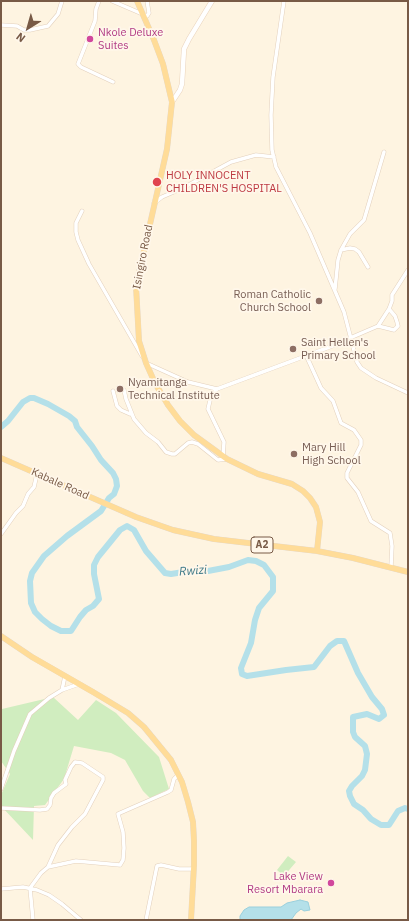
<!DOCTYPE html>
<style>
body{margin:0}
#map{position:relative;width:409px;height:921px;overflow:hidden;background:#fef4e1;font-family:"IBM Plex Sans",sans-serif}
canvas{display:block}
.frame{position:absolute;inset:0;border:2px solid #785a46;pointer-events:none}
.north{position:absolute;left:8px;top:8px;width:40px;height:40px;-webkit-text-stroke:3px #fff7ea;paint-order:stroke;rotate:217deg;font-size:11px;font-weight:700;line-height:16px;text-align:center;color:#785a46}
.north::after{content:'';display:block;margin:auto;width:14px;height:18px;background:#785a46;clip-path:polygon(50% 0,100% 100%,50% 72%,0 100%)}
</style>
<div id="map">
<canvas width="409" height="921"></canvas>
<div class="frame"></div>
<div class="north">N</div>
</div>
<script>
const ctx = document.querySelector('canvas').getContext('2d');
ctx.lineJoin = 'round';
function fillPath(path, color) { ctx.fillStyle = color; ctx.fill(path, 'evenodd'); }
const shape = rows => new Path2D(rows.map(r => 'M' + r).join(''));
function trace(path, color, width, dash) { ctx.strokeStyle = color; ctx.lineWidth = width; ctx.lineCap = dash ? 'butt' : 'round'; ctx.setLineDash(dash || []); ctx.stroke(path); }
function drawText(font, color, halo, rows, align = 'center') {
  ctx.font = font + ' "IBM Plex Sans",sans-serif'; ctx.lineWidth = 3.5; ctx.setLineDash([]); ctx.textBaseline = 'middle'; ctx.strokeStyle = halo; ctx.fillStyle = color; for (const [text, x, y, turn = 0] of rows) {
    ctx.save(); ctx.translate(x, y); ctx.rotate((+turn || 0) * Math.PI / 180); ctx.textAlign = isNaN(turn) ? turn : align; if (halo) ctx.strokeText(text, 0, 0); ctx.fillText(text, 0, 0); ctx.restore();
  }
}
const green = shape([
 [53,697,78,720,96,700,116,713,159,757,169,789,150,798,143,791,125,760,111,753,74,746,64,779,45,805,34,806,33,840,1,806,1,795,10,774,1,761,1,711,2,709],
 [288,856,296,862,284,876,277,870]
]);
const water = shape([
 [300,900,308,902,310,910,304,911,301,909,296,913,291,920,240,920,240,916,244,910,249,907,281,907,287,903,300,900]
]);
const river = shape([
 [1,427,8,421,23,402,30,398,34,398,48,404,69,416,75,421,77,427,92,446,101,460,113,473,116,479,117,486,114,494,109,498,101,511,67,536,44,556,32,573,30,581,31,603,35,612,42,619,51,626,61,631,71,631,80,617,86,610,93,606,99,599,94,574,94,565,98,557,120,530,127,526,134,530,146,551,165,573,171,574,196,570,208,571,229,567,248,560,256,561,264,565,273,577,273,591,259,608,255,620,251,643,241,668,242,674,247,676,286,670,314,667,330,646,337,641,344,641,358,673,372,697,382,709,384,715,379,719,367,714,353,717,353,732,355,737,365,746,367,754,365,770,362,776,352,786,349,791,350,796,354,804,363,810,371,819,381,825,389,825,398,811,405,808,408,809]
]);
const minor = shape([
 [99,1,96,9,95,21,78,64,81,67,113,82],
 [112,1,147,16,149,13,147,1],
 [284,1,273,77,271,115,272,150,276,167,310,233,344,312,357,362,361,368,376,378,408,393],
 [1,25,17,26,24,30,30,30,48,26,58,14,62,1],
 [154,203,162,197,183,188,231,162,256,155,274,157],
 [82,211,76,223,76,232,78,240,89,264,142,356],
 [341,250,350,248,355,249,359,252,368,267],
 [335,289,338,260,341,250,350,234,364,220,384,152],
 [378,326,389,309],
 [350,338,378,326,394,330,398,326,397,322,395,316,389,309,392,301,392,295,408,270],
 [306,355,321,388,333,401,341,423,354,430,361,440,361,445,347,473,347,478,358,492,371,521,390,533,392,546,391,567],
 [146,363,188,382,217,389],
 [124,390,126,399,134,419,146,433,158,442,166,452,172,454,175,454,188,443,192,442,198,444,218,460,227,459],
 [113,391,117,406,121,410,130,414],
 [223,457,224,442,208,409,211,396,217,389,351,339],
 [1,534,16,513,23,506,28,494,34,487,37,474],
 [62,690,65,676],
 [1,789,14,751,30,714,49,698,62,690,79,684],
 [1,808,40,810,47,809,50,805,51,798,54,793,66,784,65,780,71,767,75,762,82,763,103,777,103,780,85,814,72,827,58,845,48,867],
 [1,889,23,887,37,890,49,895,62,904,81,920],
 [33,920,30,888,41,873,48,867,76,861,120,865,123,860,124,848,123,832,118,814,120,813,168,792,171,790,174,779,178,775],
 [146,920,157,866,161,865,179,869,194,869]
]);
const secondary = shape([
 [172,102,180,90,182,84,184,49,189,39,212,1]
]);
const primary = shape([
 [137,1,154,40,163,64,172,102,167,149,136,286,139,341,146,363,155,383,168,405,180,421,194,435,227,459,258,474,292,484,303,491,310,498,316,507,320,522,317,551],
 [1,458,136,517,173,530,214,539,317,551,353,558,408,572],
 [1,636,32,657,93,692,128,713,144,727,171,760,182,782,188,802,193,822,194,841,194,865,191,920]
]);
const markers = [
 [90,39,4,"#d1479c"],
 [157,182,5,"#e0444e"],
 [319,301,4,"#8d6e63"],
 [293,349,4,"#8d6e63"],
 [120,389,4,"#8d6e63"],
 [294,454,4,"#8d6e63"],
 [331,883,4,"#d1479c"]
];
const shields = [
 [262,545,22]
];
const shieldNames = [
 ["A2",262,545]
];
const hotelNames = [
 ["Nkole Deluxe",98,33],
 ["Suites",98,46],
 ["Lake View",323,877,"right"],
 ["Resort Mbarara",323,890,"right"]
];
const healthNames = [
 ["HOLY INNOCENT",166,176],
 ["CHILDREN'S HOSPITAL",166,189]
];
const streetNames = [
 ["Isingiro Road",143,257,-79],
 ["Kabale Road",60,484,24]
];
const educationNames = [
 ["Roman Catholic",311,295,"right"],
 ["Church School",311,308,"right"],
 ["Saint Hellen's",301,343],
 ["Primary School",301,356],
 ["Nyamitanga",128,383],
 ["Technical Institute",128,396],
 ["Mary Hill",302,448],
 ["High School",302,461]
];
const waterNames = [
 ["Rwizi",193,571,-4]
];
fillPath(green, '#d0edbf');
fillPath(water, '#b4e0e9');
trace(water, '#9acfdc', 1);
trace(river, '#b4e0e9', 6);
trace(minor, '#e3d0bc', 4.5);
trace(secondary, '#e9d2ba', 5.5);
trace(primary, '#dfd7d3', 6);
trace(minor, '#fff', 3.5);
trace(secondary, '#fff', 4.5);
trace(primary, '#ffdc98', 5.5);
for (const [x, y, r, color] of markers) { const dot = new Path2D(); dot.arc(x, y, r, 0, 2 * Math.PI); ctx.fillStyle = color; ctx.fill(dot); trace(dot, '#fff7ea', 1.5); }
for (const [x, y, w] of shields) { const box = new Path2D(); box.roundRect(x - w / 2, y - 8, w, 16, 3); ctx.fillStyle = '#fff7ea'; ctx.fill(box); trace(box, '#785a46', 1); }
drawText('bold 10px', '#785a46', null, shieldNames);
drawText('11px', '#b23c85', '#fff7ea', hotelNames, 'left');
drawText('11px', '#be3a42', '#fff7ea', healthNames, 'left');
drawText('11px', '#785a46', '#fff7ea', streetNames);
drawText('11px', '#785e54', '#fff7ea', educationNames, 'left');
drawText('italic 12px', '#3b7786', '#fff7ea', waterNames);
</script>
